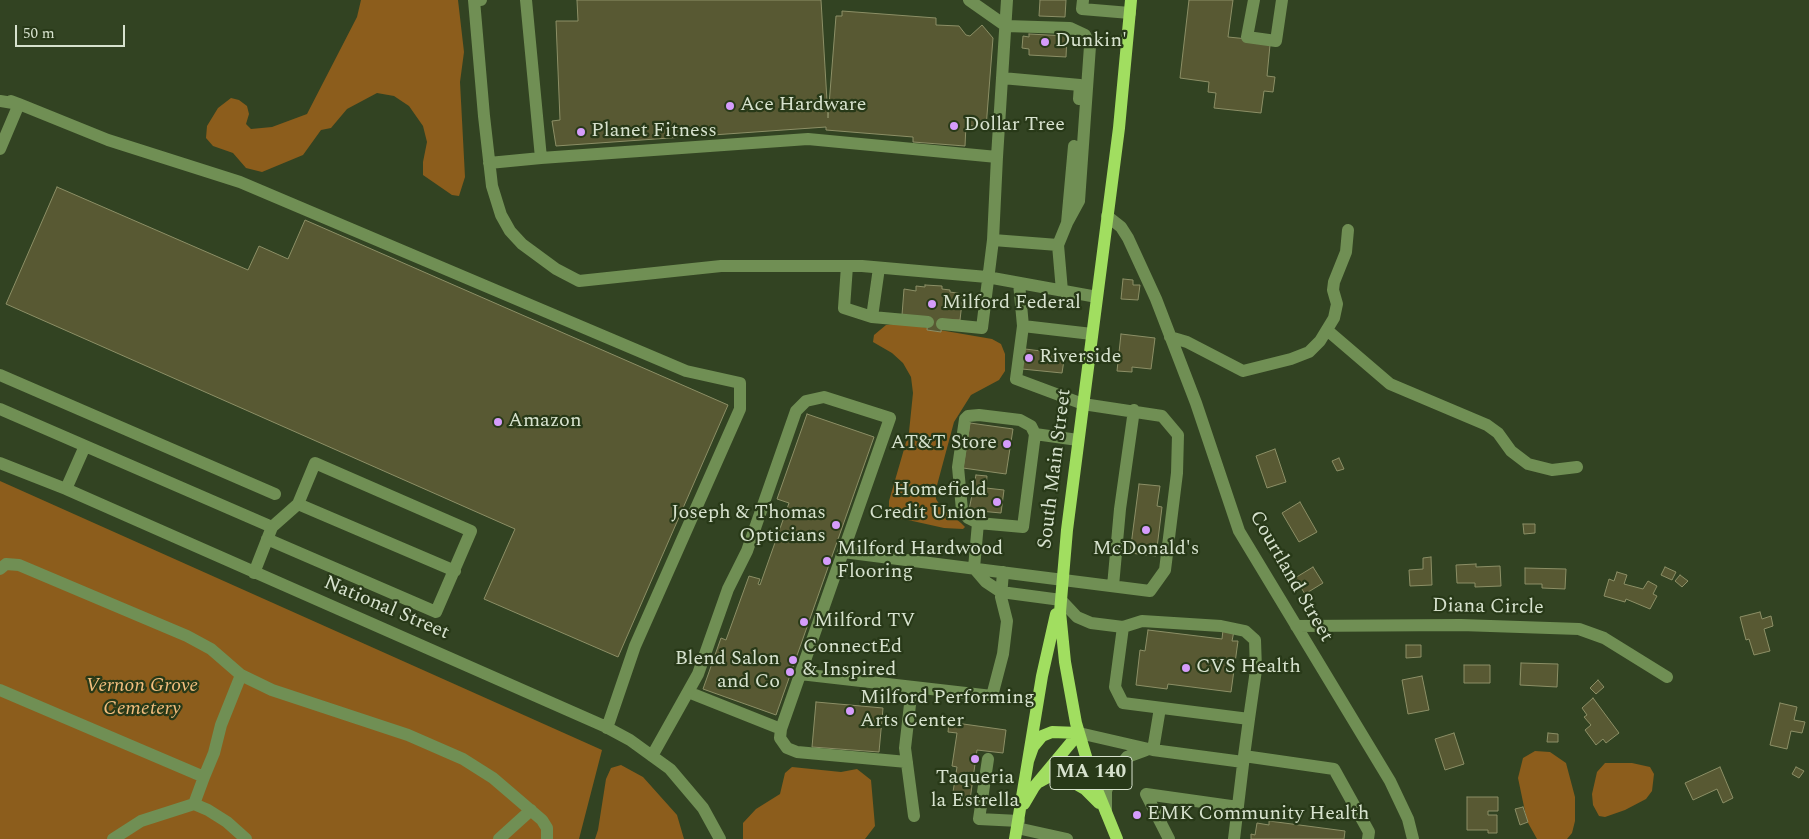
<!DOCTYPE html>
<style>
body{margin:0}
#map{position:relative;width:1809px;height:839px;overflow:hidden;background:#324322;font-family:Spectral,serif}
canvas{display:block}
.scale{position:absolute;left:15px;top:25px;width:110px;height:22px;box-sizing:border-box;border:2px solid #d7e2ce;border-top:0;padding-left:6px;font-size:15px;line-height:18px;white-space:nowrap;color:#d7e2ce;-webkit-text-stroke:4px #283918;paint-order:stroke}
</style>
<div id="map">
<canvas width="1809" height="839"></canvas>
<div class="scale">50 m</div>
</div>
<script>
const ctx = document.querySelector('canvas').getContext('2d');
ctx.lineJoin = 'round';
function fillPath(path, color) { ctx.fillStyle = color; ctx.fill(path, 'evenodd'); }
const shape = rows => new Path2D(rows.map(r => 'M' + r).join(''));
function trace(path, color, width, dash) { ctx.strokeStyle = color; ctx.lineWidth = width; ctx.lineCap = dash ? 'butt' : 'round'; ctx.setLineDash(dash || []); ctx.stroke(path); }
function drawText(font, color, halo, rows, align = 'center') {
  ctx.font = font + ' Spectral,serif'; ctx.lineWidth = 4.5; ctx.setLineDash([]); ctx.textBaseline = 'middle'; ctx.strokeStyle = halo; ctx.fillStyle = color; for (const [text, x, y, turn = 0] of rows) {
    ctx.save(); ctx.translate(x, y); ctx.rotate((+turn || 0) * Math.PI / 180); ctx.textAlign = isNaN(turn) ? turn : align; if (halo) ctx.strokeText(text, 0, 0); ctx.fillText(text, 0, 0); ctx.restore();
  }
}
const green = shape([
 [361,0,458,0,464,52,460,82,465,177,459,196,452,195,423,175,423,162,427,142,423,126,409,106,394,96,377,93,347,109,331,128,321,130,303,155,262,172,246,168,233,153,213,146,206,138,207,126,218,108,231,98,239,100,247,106,249,114,246,124,251,129,272,127,307,114,357,17],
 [899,323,992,339,1001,344,1005,354,1005,371,999,380,971,395,954,422,936,489,936,499,941,507,961,523,965,527,963,529,944,528,899,518,889,508,889,501,909,432,913,393,911,377,903,363,892,353,873,342,874,335,886,325],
 [0,481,602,750,579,839,0,839],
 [1535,751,1550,752,1566,763,1575,797,1575,821,1572,833,1567,839,1537,839,1527,821,1518,778,1523,758],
 [1605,763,1632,763,1650,767,1654,774,1652,791,1646,799,1625,810,1605,817,1599,816,1593,805,1592,794,1597,772],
 [621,765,643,777,677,815,684,839,595,839,598,830,606,779,611,768],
 [792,767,841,772,857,769,871,780,875,826,865,839,743,839,743,823,756,809,780,794,785,773]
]);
const building = shape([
 [577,0,821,0,828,118,836,16,842,16,842,11,936,18,936,25,959,26,966,35,970,36,982,25,993,38,986,128,966,125,965,146,913,142,913,137,826,130,826,127,556,146,552,121,560,120,556,21,578,21,577,0],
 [1040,0,1066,0,1065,17,1039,16,1040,0],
 [1189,0,1233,0,1228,37,1258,40,1270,45,1267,76,1275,77,1273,92,1264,91,1261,113,1214,108,1216,93,1208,92,1209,82,1180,78,1189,0],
 [1029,34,1067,36,1066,57,1029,55,1029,49,1022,48,1023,36,1029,37,1029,34],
 [57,187,248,270,259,246,288,259,305,220,728,405,618,657,484,599,515,529,6,304,57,187],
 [1123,279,1133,280,1133,285,1140,285,1138,300,1121,299,1123,279],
 [925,285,942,286,942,289,950,290,950,292,963,294,960,320,942,320,941,332,927,330,928,320,902,315,904,289,916,291,916,286,925,287,925,285],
 [1121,334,1155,338,1151,369,1132,367,1132,372,1117,371,1121,334],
 [1025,349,1065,354,1062,373,1022,369,1025,349],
 [807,414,874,437,776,715,703,689,721,638,726,640,749,576,760,579,758,584,760,585,789,503,777,499,807,414],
 [970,423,1013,429,1006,474,963,468,970,423],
 [1275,449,1286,482,1267,488,1256,456,1275,449],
 [1339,458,1344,469,1337,471,1332,461,1339,458],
 [976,475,987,476,986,488,1004,490,1001,513,969,510,976,475],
 [1139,484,1160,486,1157,506,1162,507,1156,556,1130,553,1139,484],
 [1300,502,1317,532,1299,542,1282,513,1300,502],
 [1523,524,1535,524,1535,533,1524,534,1523,524],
 [1431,557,1432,585,1410,586,1409,570,1423,569,1423,558,1431,557],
 [1476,564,1476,567,1500,566,1501,586,1475,587,1475,583,1457,583,1456,565,1476,564],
 [1313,567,1323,583,1305,594,1295,578,1313,567],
 [1665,567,1676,572,1672,580,1661,575,1665,567],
 [1525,568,1566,569,1565,589,1542,588,1542,584,1525,584,1525,568],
 [1617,572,1627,575,1624,584,1643,589,1648,581,1657,586,1653,594,1657,596,1650,609,1626,599,1625,602,1604,596,1609,579,1614,581,1617,572],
 [1680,575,1688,581,1682,587,1675,581,1680,575],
 [1760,612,1762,619,1771,616,1773,626,1764,629,1770,651,1754,655,1749,639,1746,640,1740,617,1760,612],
 [1148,630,1222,639,1223,630,1234,631,1232,641,1238,641,1231,692,1168,684,1167,689,1136,685,1140,650,1145,651,1148,630],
 [1406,645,1421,645,1421,657,1406,658,1406,645],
 [1521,663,1558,664,1557,687,1520,685,1521,663],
 [1464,665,1490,665,1490,683,1464,683,1464,665],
 [1422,676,1429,710,1408,714,1402,680,1422,676],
 [1598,680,1604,687,1596,694,1590,688,1598,680],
 [1593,698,1619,733,1606,743,1603,739,1596,745,1585,730,1591,725,1584,717,1587,715,1582,708,1593,698],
 [816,702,883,708,879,752,812,747,816,702],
 [1780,703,1797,707,1794,720,1805,722,1802,733,1791,731,1787,749,1770,745,1780,703],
 [949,722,1006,730,1003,753,977,750,969,807,955,806,957,792,953,792,957,767,952,766,957,733,948,732,949,722],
 [1454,733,1464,764,1445,770,1435,739,1454,733],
 [1548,733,1558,734,1558,742,1547,742,1548,733],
 [1720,767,1733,798,1723,803,1717,789,1693,800,1685,783,1720,767],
 [1796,767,1804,771,1799,778,1792,774,1796,767],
 [1467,797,1498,797,1498,811,1488,811,1488,815,1497,815,1497,833,1488,833,1488,830,1467,830,1467,797],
 [1523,807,1528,822,1520,825,1515,809,1523,807],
 [1269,821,1345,831,1344,839,1251,839,1251,834,1255,835,1257,823,1269,825,1269,821]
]);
const minor = shape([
 [481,0,474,0,484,116,492,186,501,215,510,231,522,244,556,269,579,281,721,266,862,266,987,277,1097,297],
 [526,0,541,158,808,139,997,157,1007,0],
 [969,0,1006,26,1070,28,1085,35,1090,46,1079,201,1067,223],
 [1083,0,1082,9,1130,13],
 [1254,0,1247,37,1276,41,1282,0],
 [1002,78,1080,85,1079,99],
 [0,101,19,104,108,140,240,182,686,371,740,383,740,409,635,646,607,728],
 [0,149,19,104,11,101],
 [489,163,541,158],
 [1107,216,1121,227,1128,238,1156,299,1196,403,1239,531,1390,781,1408,819,1413,839],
 [993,240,1058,245,1067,223,1074,146],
 [1058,245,1062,291],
 [847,266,844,308,872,317],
 [879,268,872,317,928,322],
 [942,324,982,328,993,240,997,157],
 [1023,326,1092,334],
 [1327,330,1390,384,1487,425,1498,433,1511,451,1528,464,1552,470,1577,467],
 [1170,337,1187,342,1243,371,1291,359,1309,352,1320,341,1334,318,1337,304,1333,290,1334,282,1346,252,1348,230],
 [0,375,275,494],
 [0,409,272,527],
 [1035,434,1031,426,1020,420,979,415,968,416,965,419,958,467,962,510,968,518,978,523,1023,527,1035,434,1078,440],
 [0,463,66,489,604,726,630,740,670,769,703,808,720,839],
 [66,489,85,446],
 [298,504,455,571],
 [978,523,974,568,986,582,1001,592,1061,600,1077,617,1091,623,1123,627,1142,621,1221,626,1245,631,1255,640,1256,670,1249,719],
 [843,552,1150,591,1165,570,1177,473,1178,435,1162,416,1083,404,1016,379,1023,326,1019,283],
 [0,569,6,564,19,565,187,636,211,649,241,675,272,690,408,735,463,759,493,778,542,820,547,828,547,839],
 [254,573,272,527,298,504,315,463,471,531,436,612,267,539],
 [1113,586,1120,509,1134,410],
 [1296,626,1461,625,1579,629,1604,638,1667,677],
 [1123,627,1115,687,1123,703,1249,719,1244,756],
 [800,674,992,696,1003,654,1007,621,1001,597,1003,572],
 [912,687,905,748,914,816],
 [0,690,204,777,194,804,208,810,227,822,246,839],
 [688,692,781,729],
 [1079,733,1153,750,1243,762],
 [1153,750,1160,708],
 [652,756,698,674,728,589,747,551,796,411,806,401,824,397,890,418,781,729,780,738,787,748,797,752,907,762],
 [988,759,979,819,1019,821],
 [204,777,214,753,221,725,241,675],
 [1106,812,1106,791,1113,774,1127,757,1146,750],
 [1017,828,1067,839],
 [113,839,141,821,194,804],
 [499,839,531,810],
 [1169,839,1146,794,1238,807],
 [1234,839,1244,756,1334,769,1369,832,1368,839]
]);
const major = shape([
 [1028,761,1042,676,1056,614],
 [1039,782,1050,776,1064,777,1085,789,1099,803],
 [1024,804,1034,787,1079,733],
 [1015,839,1028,761,1033,747,1042,736,1052,732,1079,733],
 [1117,839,1093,780,1076,723,1065,662,1060,612,1067,530,1119,128,1131,0]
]);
const markers = [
 [1045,42,5,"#d59cfb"],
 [730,106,5,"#d59cfb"],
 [954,126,5,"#d59cfb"],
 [581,132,5,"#d59cfb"],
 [932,304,5,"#d59cfb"],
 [1029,358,5,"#d59cfb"],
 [498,422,5,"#d59cfb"],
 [1007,444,5,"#d59cfb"],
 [997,502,5,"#d59cfb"],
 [836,525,5,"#d59cfb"],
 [1146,530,5,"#d59cfb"],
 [827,561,5,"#d59cfb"],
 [804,622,5,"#d59cfb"],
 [793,660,5,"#d59cfb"],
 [1186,668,5,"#d59cfb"],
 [790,672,5,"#d59cfb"],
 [850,711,5,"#d59cfb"],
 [975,759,5,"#d59cfb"],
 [1137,815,5,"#d59cfb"]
];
const shields = [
 [1091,773,82]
];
const shieldNames = [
 ["MA 140",1091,773]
];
const poiNames = [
 ["Dunkin'",1055,42],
 ["Ace Hardware",740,106],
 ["Dollar Tree",964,126],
 ["Planet Fitness",591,132],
 ["Milford Federal",942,304],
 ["Riverside",1039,358],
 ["Amazon",508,422],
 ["AT&T Store",997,444,"right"],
 ["Homefield",987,491,"right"],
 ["Credit Union",987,514,"right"],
 ["Joseph & Thomas",826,514,"right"],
 ["Opticians",826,537,"right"],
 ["Milford Hardwood",837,550],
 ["Flooring",837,573],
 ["McDonald's",1146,550,"center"],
 ["Milford TV",814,622],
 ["ConnectEd",803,648],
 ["& Inspired",803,671],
 ["Blend Salon",780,660,"right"],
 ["and Co",780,683,"right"],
 ["CVS Health",1196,668],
 ["Milford Performing",860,699],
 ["Arts Center",860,722],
 ["Taqueria",975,779,"center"],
 ["la Estrella",975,802,"center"],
 ["EMK Community Health",1147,815]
];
const streetNames = [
 ["South Main Street",1056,469,-83],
 ["Courtland Street",1290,577,60],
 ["Diana Circle",1488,608,1],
 ["National Street",386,609,23]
];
const parkNames = [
 ["Vernon Grove",142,687],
 ["Cemetery",142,710]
];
fillPath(green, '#8c5d1c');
fillPath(building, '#585933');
trace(building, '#8c8f66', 1);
trace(minor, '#708f54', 12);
trace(major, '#a1de60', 12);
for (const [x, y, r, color] of markers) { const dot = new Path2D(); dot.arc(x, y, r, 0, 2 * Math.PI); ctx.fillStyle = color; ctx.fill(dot); trace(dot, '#283918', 2); }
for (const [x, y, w] of shields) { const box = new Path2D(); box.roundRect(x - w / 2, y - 16.5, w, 33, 4); ctx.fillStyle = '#283918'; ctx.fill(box); trace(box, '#d7e2ce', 1); }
drawText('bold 19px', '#d7e2ce', null, shieldNames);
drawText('20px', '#d7e2ce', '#283918', poiNames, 'left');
drawText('20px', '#d7e2ce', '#283918', streetNames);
drawText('italic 20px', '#f3be7e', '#283918', parkNames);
</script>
